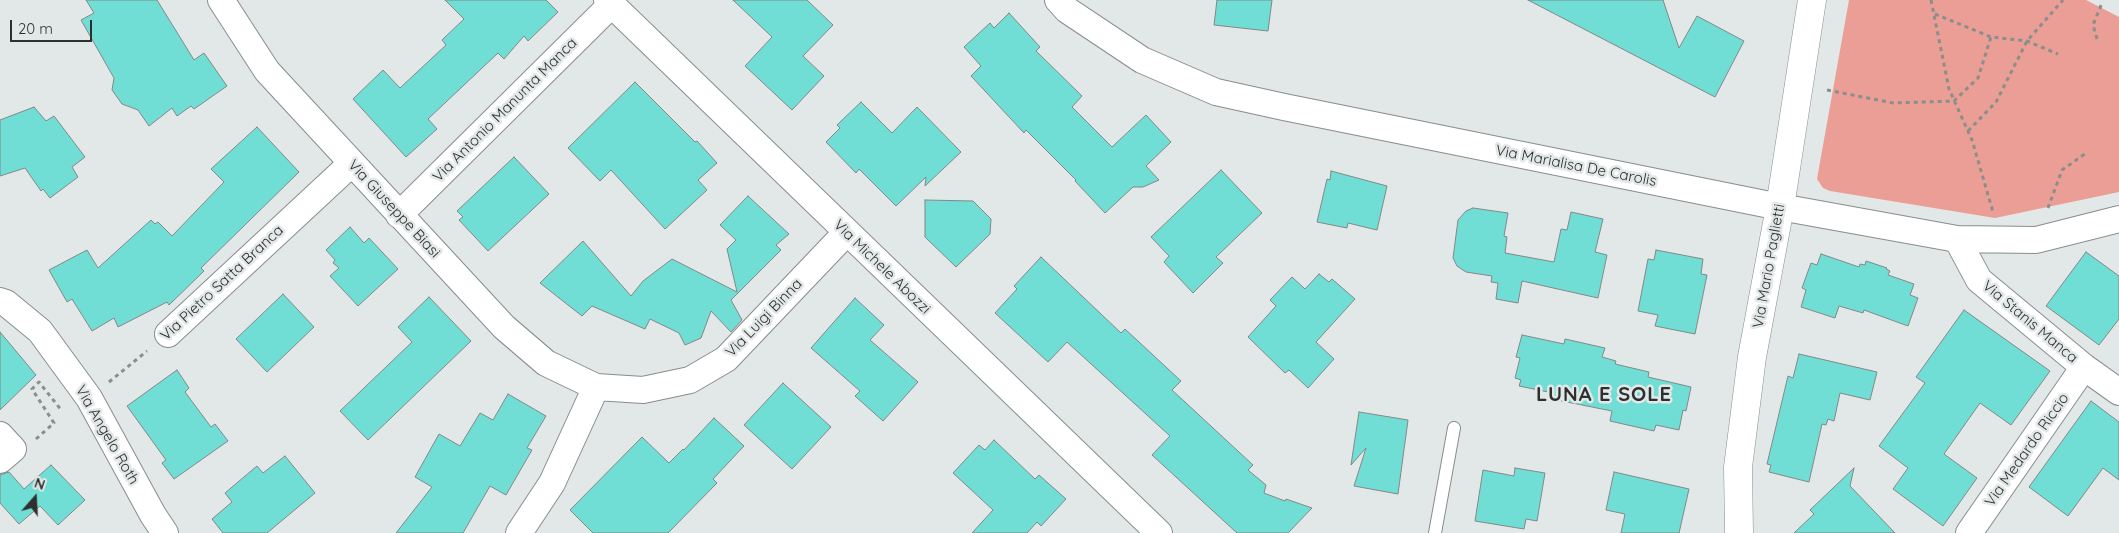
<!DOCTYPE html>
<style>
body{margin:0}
#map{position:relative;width:2119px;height:533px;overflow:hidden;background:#e2e8e7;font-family:Quicksand,sans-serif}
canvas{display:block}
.north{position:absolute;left:10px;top:473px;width:50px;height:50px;-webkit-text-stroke:4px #e2e8e7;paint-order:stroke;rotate:19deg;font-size:14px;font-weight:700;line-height:20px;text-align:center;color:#2e3030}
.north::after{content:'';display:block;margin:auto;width:18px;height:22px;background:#2e3030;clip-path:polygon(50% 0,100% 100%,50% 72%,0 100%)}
.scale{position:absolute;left:10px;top:20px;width:82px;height:22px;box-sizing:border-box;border:2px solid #2e3030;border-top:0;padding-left:6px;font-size:15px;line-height:18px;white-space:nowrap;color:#2e3030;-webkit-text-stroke:4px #e2e8e7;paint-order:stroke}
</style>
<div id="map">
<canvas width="2119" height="533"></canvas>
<div class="north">N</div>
<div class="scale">20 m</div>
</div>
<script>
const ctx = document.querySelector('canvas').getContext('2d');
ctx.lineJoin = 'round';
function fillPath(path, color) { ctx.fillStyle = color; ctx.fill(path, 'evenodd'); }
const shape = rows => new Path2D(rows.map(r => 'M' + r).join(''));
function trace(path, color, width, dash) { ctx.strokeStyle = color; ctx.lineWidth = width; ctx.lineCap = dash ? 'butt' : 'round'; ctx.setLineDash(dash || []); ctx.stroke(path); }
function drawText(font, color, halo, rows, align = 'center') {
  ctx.font = font + ' Quicksand,sans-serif'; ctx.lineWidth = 5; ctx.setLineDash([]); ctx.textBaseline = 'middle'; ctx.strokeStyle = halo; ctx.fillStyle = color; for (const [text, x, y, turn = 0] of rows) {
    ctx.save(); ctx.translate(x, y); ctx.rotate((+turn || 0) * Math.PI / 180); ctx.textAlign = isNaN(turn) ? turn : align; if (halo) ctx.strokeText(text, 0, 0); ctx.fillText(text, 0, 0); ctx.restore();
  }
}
const green = shape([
 [1849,0,2086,0,2119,17,2119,192,1995,218,1830,191,1823,188,1817,179]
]);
const building = shape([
 [86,0,157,0,194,60,204,53,227,86,194,109,191,106,177,116,172,108,149,126,138,110,122,104,112,90,114,78,81,20,94,13,86,0],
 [445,0,546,0,558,12,528,41,524,36,504,59,498,53,428,119,437,129,406,157,353,99,383,70,400,88,446,45,442,40,464,19,445,0],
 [733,0,807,0,833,25,803,56,824,76,792,110,745,66,772,37,733,0],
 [1217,0,1272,0,1268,31,1214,25,1217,0],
 [1528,0,1663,0,1679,48,1697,16,1744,41,1715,97,1528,0],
 [1009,13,1040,47,1036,51,1082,96,1072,107,1112,147,1146,115,1171,142,1146,166,1159,180,1143,187,1133,187,1105,213,1075,181,1076,180,1026,130,1024,133,971,76,981,66,964,47,990,23,994,28,1009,13],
 [635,82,695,142,697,141,717,163,698,180,707,190,665,229,611,170,600,181,568,148,635,82],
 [861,102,892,133,917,107,961,152,925,186,926,177,896,206,859,169,856,173,826,142,840,128,837,125,861,102],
 [34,107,46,121,54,116,85,157,72,167,78,177,50,198,43,189,41,191,25,168,0,176,0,120,34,107],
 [257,127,299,172,201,268,204,271,169,305,167,302,118,327,114,318,92,331,72,299,67,302,49,270,87,250,98,268,151,220,155,224,158,222,172,236,224,182,211,169,257,127],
 [514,157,549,194,488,251,459,220,463,217,457,211,514,157],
 [1221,170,1262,213,1216,257,1223,263,1193,293,1164,262,1169,256,1151,237,1221,170],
 [1331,171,1387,186,1377,230,1348,223,1347,228,1317,222,1327,179,1330,180,1331,171],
 [748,196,789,234,776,245,781,250,731,300,742,320,731,332,711,311,701,338,685,345,679,333,650,319,645,329,592,306,582,316,540,283,583,241,631,296,643,281,672,259,737,292,727,249,736,240,720,225,748,196],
 [925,200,973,201,991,219,990,234,956,267,925,237,925,200],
 [1473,208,1508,213,1504,236,1507,237,1505,253,1554,262,1561,229,1567,230,1571,212,1603,219,1595,252,1607,255,1598,298,1522,281,1518,303,1496,299,1498,283,1491,282,1492,276,1466,272,1457,266,1453,258,1458,220,1466,211,1473,208],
 [350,227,364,243,369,238,398,269,358,306,330,276,339,268,333,263,335,260,326,250,350,227],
 [1656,250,1703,259,1701,274,1707,275,1695,334,1655,326,1658,315,1638,311,1648,259,1654,260,1656,250],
 [2086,252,2119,276,2119,319,2099,345,2046,306,2086,252],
 [1821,254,1859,267,1860,264,1865,265,1866,261,1887,268,1886,269,1890,271,1888,275,1914,284,1910,295,1918,298,1908,326,1864,310,1863,313,1839,306,1835,318,1801,307,1806,290,1802,288,1811,263,1817,265,1821,254],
 [1041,257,1121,333,1125,329,1181,381,1172,390,1253,465,1248,470,1266,485,1264,493,1285,501,1286,499,1312,508,1288,533,1237,533,1152,455,1170,436,1067,342,1048,362,995,313,1017,289,1014,286,1041,257],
 [1319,274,1329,282,1332,279,1355,299,1316,342,1334,359,1308,388,1289,370,1285,373,1248,337,1276,306,1270,300,1292,277,1305,289,1319,274],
 [283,294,314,327,267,372,236,339,283,294],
 [429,297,471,341,368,440,340,411,412,342,398,327,429,297],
 [855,298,884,325,870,340,918,382,883,421,855,396,860,391,811,348,855,298],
 [1964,310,2050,371,2011,425,1980,403,1944,454,1977,478,1943,526,1893,489,1908,468,1879,446,1925,383,1916,377,1964,310],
 [0,332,36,375,0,410,0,332],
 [1522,335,1564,344,1565,339,1605,348,1602,357,1616,361,1615,364,1649,372,1648,377,1691,387,1686,411,1683,410,1679,430,1656,425,1654,431,1610,421,1612,411,1552,399,1553,393,1519,386,1521,380,1515,378,1520,358,1516,357,1522,335],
 [1799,354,1877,372,1870,400,1840,393,1834,421,1828,419,1826,425,1822,424,1809,482,1769,472,1771,465,1767,464,1788,376,1793,378,1799,354],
 [177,370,189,388,185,392,211,427,215,424,228,441,174,479,162,463,166,460,127,406,177,370],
 [783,383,831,427,792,469,744,425,783,383],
 [508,394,546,416,527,448,532,450,506,495,490,486,463,533,396,533,432,487,415,477,439,434,460,446,480,413,493,420,508,394],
 [2091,401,2119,422,2119,480,2103,468,2068,516,2029,487,2091,401],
 [1359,412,1408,420,1398,494,1354,486,1366,448,1351,465,1359,412],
 [714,418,744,446,713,479,717,483,668,533,593,533,570,510,642,437,669,463,683,449,684,450,714,418],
 [994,440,1035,479,1039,475,1066,499,1041,526,1037,522,1027,533,972,533,993,510,953,473,979,445,985,450,994,440],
 [285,456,315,493,267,533,223,533,212,519,232,502,225,493,257,466,263,473,285,456],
 [51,465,85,500,58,525,40,506,19,524,0,503,0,475,9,472,24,489,51,465],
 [1515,468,1545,473,1537,521,1526,519,1524,529,1475,521,1483,470,1514,476,1515,468],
 [1854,468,1850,486,1895,533,1794,533,1814,514,1810,510,1854,468],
 [1614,472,1689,489,1679,533,1621,533,1625,514,1606,510,1614,472]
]);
const path = shape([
 [1931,0,1949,89,1972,140,1993,212],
 [1935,14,1991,37,2027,41,2058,54],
 [2097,39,2093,25,2102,3],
 [1827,90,1893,103,1954,101,1978,78,1991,37],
 [1968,131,1996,102,2027,41,2063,0],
 [2048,208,2062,170,2086,153],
 [109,382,147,351],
 [36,439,54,423,32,389,39,382,62,411]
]);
const lane = shape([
 [1435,533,1454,428]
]);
const street = shape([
 [221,0,267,71,504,327,546,363,596,387,643,390,690,380,726,359,846,233],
 [607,0,1159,533],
 [1058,0,1067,10,1142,60,1216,92,1284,107,1780,207,1957,239,2036,240,2119,219],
 [399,215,611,5],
 [1957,239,1979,280,2084,367,2119,392],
 [0,301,6,303,40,331,89,398,153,515,165,533],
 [168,334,352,163],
 [0,435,13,449,0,460],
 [519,533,552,483,596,387],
 [1969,533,2084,367]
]);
const secondary = shape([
 [1739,533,1738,467,1752,357,1780,207,1812,0]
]);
const streetNames = [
 ["Via Antonio Manunta Manca",505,110,-45],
 ["Via Marialisa De Carolis",1576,166,11],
 ["Via Giuseppe Biasi",394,209,47],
 ["Via Mario Paglietti",1769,266,-80],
 ["Via Michele Abozzi",882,267,44],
 ["Via Pietro Satta Branca",222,283,-43],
 ["Via Luigi Binna",764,318,-46],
 ["Via Stanis Manca",2030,322,40],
 ["Via Angelo Roth",107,435,60],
 ["Via Medardo Riccio",2027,450,-55]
];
const districtNames = [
 ["LUNA E SOLE",1604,395]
];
fillPath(green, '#eb9e95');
fillPath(building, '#71ded5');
trace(building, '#828887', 1);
trace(lane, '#888d8d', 14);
trace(street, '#888d8d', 28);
trace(secondary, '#888d8d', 29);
trace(path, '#8a8e8d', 3, [4, 4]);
trace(lane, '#fff', 12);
trace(street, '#fff', 26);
trace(secondary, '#fff', 28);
drawText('15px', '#2e3030', '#e2e8e7', streetNames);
ctx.letterSpacing = '1px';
drawText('bold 20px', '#2e3030', '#e2e8e7', districtNames);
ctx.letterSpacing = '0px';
</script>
